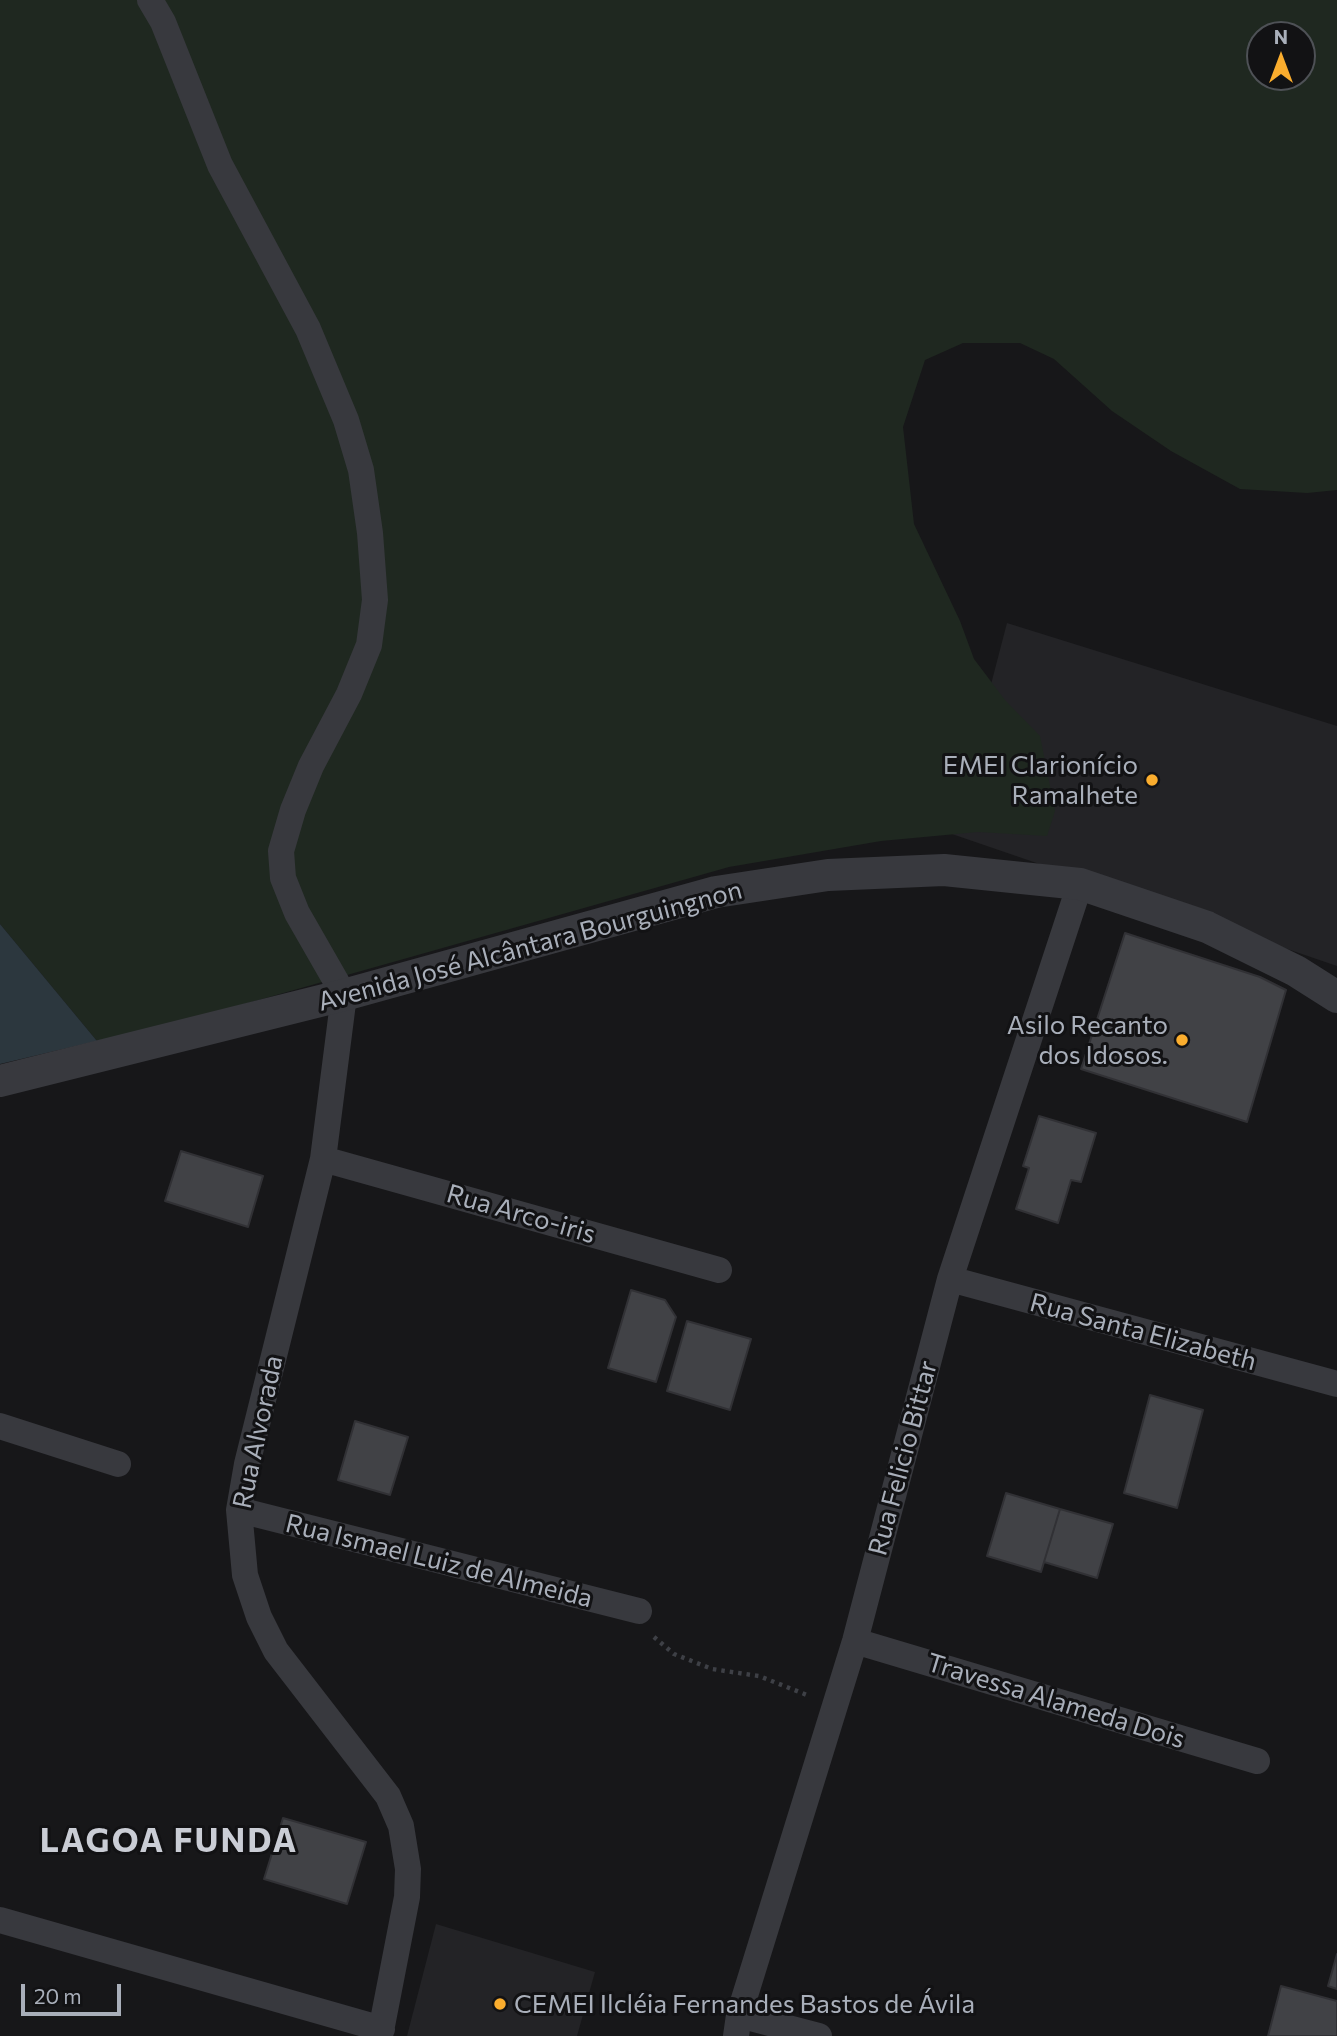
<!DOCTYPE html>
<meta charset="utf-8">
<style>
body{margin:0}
#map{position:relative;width:1337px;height:2036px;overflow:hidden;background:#171719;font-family:Commissioner,sans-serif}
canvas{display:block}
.north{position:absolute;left:1246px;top:21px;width:70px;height:70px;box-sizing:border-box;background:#121214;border:2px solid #4e5156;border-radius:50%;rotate:0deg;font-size:19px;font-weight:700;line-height:28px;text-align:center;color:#a9afba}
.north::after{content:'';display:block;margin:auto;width:24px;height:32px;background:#faad2e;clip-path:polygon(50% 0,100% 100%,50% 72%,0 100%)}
.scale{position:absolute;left:21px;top:1984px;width:100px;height:32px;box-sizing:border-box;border:4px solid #a9afba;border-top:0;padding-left:9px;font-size:21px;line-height:24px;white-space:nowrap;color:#a9afba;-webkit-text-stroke:5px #121214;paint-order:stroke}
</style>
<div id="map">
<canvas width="1337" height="2036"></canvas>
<div class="north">N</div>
<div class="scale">20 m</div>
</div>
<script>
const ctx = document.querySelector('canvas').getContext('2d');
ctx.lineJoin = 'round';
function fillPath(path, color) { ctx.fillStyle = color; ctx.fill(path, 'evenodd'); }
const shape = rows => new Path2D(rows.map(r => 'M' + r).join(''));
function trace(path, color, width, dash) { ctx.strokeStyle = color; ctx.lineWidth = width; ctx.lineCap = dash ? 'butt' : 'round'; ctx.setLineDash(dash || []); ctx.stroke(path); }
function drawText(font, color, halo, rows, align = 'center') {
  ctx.font = font + ' Commissioner,sans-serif'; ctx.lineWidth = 6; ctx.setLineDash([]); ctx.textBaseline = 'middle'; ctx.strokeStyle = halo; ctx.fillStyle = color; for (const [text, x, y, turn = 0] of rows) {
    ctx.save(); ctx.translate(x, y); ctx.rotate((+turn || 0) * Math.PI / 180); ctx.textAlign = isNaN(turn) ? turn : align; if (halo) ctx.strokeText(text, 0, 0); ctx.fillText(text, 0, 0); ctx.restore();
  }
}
const built = shape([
 [1007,623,1337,726,1337,966,952,834],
 [436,1924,595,1972,577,2036,407,2036]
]);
const green = shape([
 [0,0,1337,0,1337,490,1307,493,1240,489,1171,451,1112,411,1054,359,1020,343,963,343,925,360,903,427,914,524,960,621,974,659,1005,700,1040,736,1055,811,1047,836,978,832,881,841,729,867,195,1018,97,1041,0,924],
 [1260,35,1302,35,1302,77,1260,77]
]);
const water = shape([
 [0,924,97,1041,0,1064]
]);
const building = shape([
 [1125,933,1260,977,1286,990,1247,1122,1081,1069,1125,933],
 [1039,1116,1096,1133,1081,1182,1071,1180,1058,1223,1016,1209,1029,1168,1023,1166,1039,1116],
 [181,1151,263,1176,248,1227,165,1201,181,1151],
 [631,1290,665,1300,676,1317,656,1382,608,1368,631,1290],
 [687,1321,751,1339,730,1410,667,1391,687,1321],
 [1150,1395,1203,1410,1177,1508,1124,1493,1150,1395],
 [355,1421,408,1437,390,1495,338,1480,355,1421],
 [1006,1493,1060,1509,1041,1572,987,1556,1006,1493],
 [1060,1509,1113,1524,1097,1578,1044,1562,1060,1509],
 [283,1818,366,1842,347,1904,264,1879,283,1818],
 [1337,1954,1337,1989,1328,1986,1337,1954],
 [1281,1986,1337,2001,1337,2036,1268,2036,1281,1986]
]);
const path = shape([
 [654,1637,674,1654,712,1669,759,1676,807,1695]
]);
const minor = shape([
 [150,0,163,22,220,165,308,329,346,420,361,470,370,533,375,600,369,645,349,694,311,766,293,810,281,851,283,878,297,913,344,995,323,1159,247,1464,239,1510,245,1575,259,1617,276,1651,388,1796,401,1826,408,1869,407,1897,380,2036],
 [323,1159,719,1270],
 [950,1279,1337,1384],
 [0,1426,118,1464],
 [239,1510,639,1611],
 [855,1641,1257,1761],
 [0,1920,382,2029],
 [739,2015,819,2036],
 [736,2036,739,2015,855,1641,950,1279,1080,884]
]);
const tertiary = shape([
 [0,1081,344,995,716,892,828,875,944,870,1080,884,1207,927,1296,971,1337,997]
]);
const markers = [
 [1152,780,7,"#faad2e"],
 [1182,1040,7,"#faad2e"],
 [500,2004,7,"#faad2e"]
];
const poiNames = [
 ["EMEI Clarionício",1138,765],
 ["Ramalhete",1138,795],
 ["Asilo Recanto",1168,1025],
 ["dos Idosos.",1168,1055],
 ["CEMEI Ilcléia Fernandes Bastos de Ávila",514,2004,"left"]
];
const streetNames = [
 ["Avenida José Alcântara Bourguingnon",530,946,-15],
 ["Rua Arco-iris",521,1214,16],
 ["Rua Santa Elizabeth",1143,1332,15],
 ["Rua Alvorada",258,1432,-78],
 ["Rua Felicio Bittar",903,1458,-75],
 ["Rua Ismael Luiz de Almeida",439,1561,14],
 ["Travessa Alameda Dois",1056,1701,17]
];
const districtNames = [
 ["LAGOA FUNDA",169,1841]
];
fillPath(built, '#232326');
fillPath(green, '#1f2820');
fillPath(water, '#2c373e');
fillPath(building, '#414246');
trace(building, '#313135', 2);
trace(path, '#3e4046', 4.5, [3.5, 5]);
trace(minor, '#38393e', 26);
trace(tertiary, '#38393e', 32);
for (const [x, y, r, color] of markers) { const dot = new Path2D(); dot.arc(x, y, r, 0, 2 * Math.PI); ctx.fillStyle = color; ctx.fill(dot); trace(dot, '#121214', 2.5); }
drawText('26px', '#a9afba', '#121214', poiNames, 'right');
drawText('26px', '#a9afba', '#121214', streetNames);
ctx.letterSpacing = '2px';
drawText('bold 33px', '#cacdd5', '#121214', districtNames);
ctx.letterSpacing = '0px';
</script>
